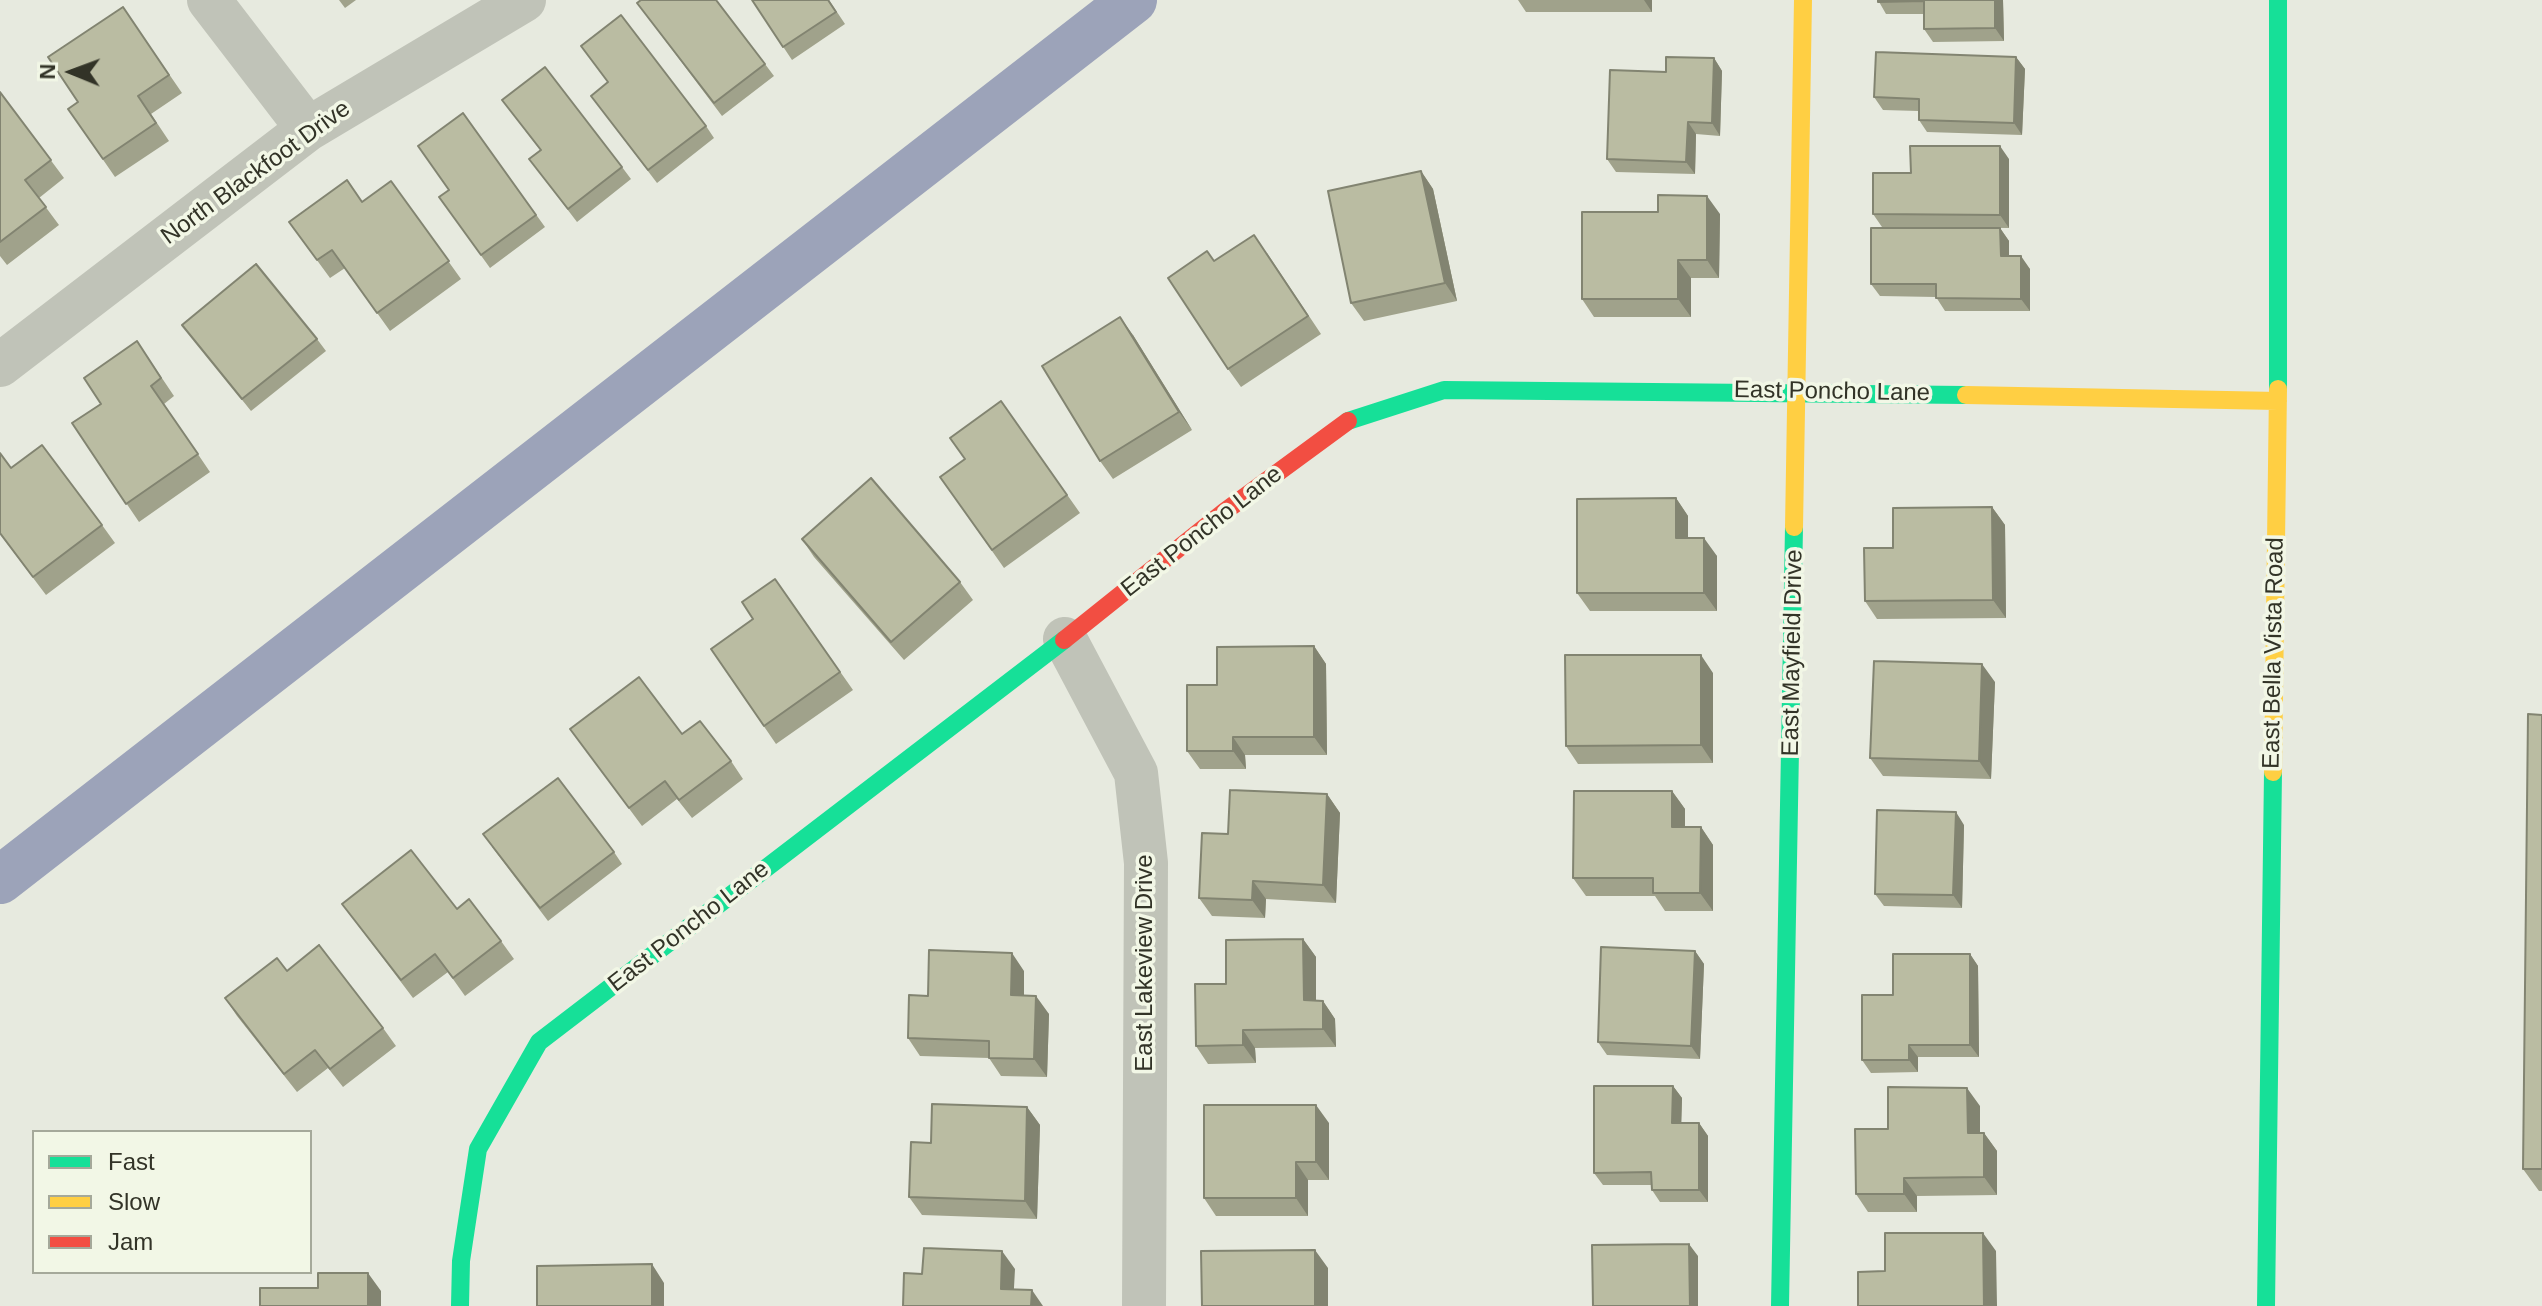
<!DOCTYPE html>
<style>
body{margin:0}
#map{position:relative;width:2542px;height:1306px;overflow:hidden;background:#e7eadf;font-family:Arial,sans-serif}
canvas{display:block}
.legend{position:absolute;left:32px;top:1130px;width:280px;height:144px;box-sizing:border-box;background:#f2f7e6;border:2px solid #a5a99a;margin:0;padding:10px 14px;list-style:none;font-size:24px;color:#323327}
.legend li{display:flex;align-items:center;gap:16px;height:40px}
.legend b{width:40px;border:2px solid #a5a99a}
.north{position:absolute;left:32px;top:32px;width:80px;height:80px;-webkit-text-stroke:6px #f2f7e6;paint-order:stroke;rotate:271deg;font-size:22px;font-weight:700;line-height:32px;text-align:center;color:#323327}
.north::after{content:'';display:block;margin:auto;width:28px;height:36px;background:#323327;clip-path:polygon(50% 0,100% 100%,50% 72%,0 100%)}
</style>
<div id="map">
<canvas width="2542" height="1306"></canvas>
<ul class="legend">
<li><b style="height:10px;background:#16e098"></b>Fast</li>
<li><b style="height:10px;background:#ffcf43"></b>Slow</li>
<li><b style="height:10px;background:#f24e42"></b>Jam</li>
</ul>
<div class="north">N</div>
</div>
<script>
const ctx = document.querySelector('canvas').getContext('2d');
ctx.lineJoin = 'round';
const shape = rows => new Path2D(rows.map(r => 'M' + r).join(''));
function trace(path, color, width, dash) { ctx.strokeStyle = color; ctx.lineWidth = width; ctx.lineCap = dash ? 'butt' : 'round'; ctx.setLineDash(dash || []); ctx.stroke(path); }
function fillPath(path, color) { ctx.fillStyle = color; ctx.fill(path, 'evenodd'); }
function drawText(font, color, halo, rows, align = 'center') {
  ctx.font = font + ' Arial,sans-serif'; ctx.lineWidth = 7; ctx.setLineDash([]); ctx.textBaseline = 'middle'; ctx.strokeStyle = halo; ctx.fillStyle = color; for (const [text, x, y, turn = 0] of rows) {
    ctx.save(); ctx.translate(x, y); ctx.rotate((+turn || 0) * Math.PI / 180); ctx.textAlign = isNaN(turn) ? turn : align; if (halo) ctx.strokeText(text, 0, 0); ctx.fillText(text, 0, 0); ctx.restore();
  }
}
const canal = shape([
 [0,880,1133,0]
]);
const street = shape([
 [209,0,308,129],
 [0,365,308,129,524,0],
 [1065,639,1136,773,1146,863,1144,1306]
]);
const fast = shape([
 [2278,0,2278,389],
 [1348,421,1444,390,1966,395],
 [460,1306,461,1261,478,1149,539,1042,1064,640],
 [1780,1306,1794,527],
 [2266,1306,2273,772]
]);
const slow = shape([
 [1966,395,2278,401],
 [1794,527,1803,0],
 [2273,772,2278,389]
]);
const jam = shape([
 [1064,640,1224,512,1348,421]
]);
const wall = shape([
 [339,0,356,0,345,8],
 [752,0,829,0,845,24,792,60],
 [1518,0,1652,0,1652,12,1526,12],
 [1878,0,2003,0,2004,41,1933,42,1924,29,1924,14,1886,14],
 [637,3,765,64,774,76,722,116],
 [123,7,182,93,151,114,169,141,115,177,68,109,78,102],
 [581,46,706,126,714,138,657,183,591,96,608,82],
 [2016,57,2025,69,2022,135,1927,132,1919,120,1919,111,1883,110,1874,97],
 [1714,58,1722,71,1720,136,1696,134,1695,174,1616,172,1607,159,1666,72],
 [0,92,64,178,39,198,59,225,7,265,0,256],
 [502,100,622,167,631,179,577,222,529,159,540,150],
 [463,113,545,227,490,268,439,197,449,190],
 [2009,159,2009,228,1882,227,1873,214,1911,173],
 [1421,171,1433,189,1457,301,1364,321,1351,303],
 [391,181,461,279,390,331,345,268,330,278,289,222,362,202],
 [1720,214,1719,278,1691,278,1691,317,1594,317,1582,299],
 [2000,228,2009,241,2009,256,2030,269,2030,311,1945,311,1936,297,1880,296,1871,284],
 [1267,253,1321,334,1241,387,1228,369,1214,261],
 [182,325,317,339,326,351,251,411],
 [1133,335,1192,430,1113,479,1100,461],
 [137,341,174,396,164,404,210,472,139,522,72,423,101,404],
 [1001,401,1080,513,1004,568,940,477,965,459],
 [0,453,11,468,102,525,115,543,46,595,0,534],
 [1676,498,1688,516,1688,538,1717,556,1717,611,1590,611,1577,593],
 [1992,507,2005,525,2006,618,1877,619,1865,601,1893,548],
 [802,539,960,582,973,600,904,660,814,557],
 [775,579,853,690,776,744,711,649,753,619],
 [1314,646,1326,664,1327,755,1245,755,1246,769,1200,769,1187,751,1217,685],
 [1713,673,1713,763,1578,764,1566,746],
 [1995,682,1991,779,1883,776,1870,758],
 [2542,715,2542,1191,2539,1191,2523,1169],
 [570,729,682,734,731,761,743,779,692,818,677,799,642,826],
 [1672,791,1685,809,1685,827,1701,827,1713,845,1713,911,1665,911,1655,896,1586,896,1573,878],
 [1327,794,1340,813,1336,903,1266,899,1265,918,1212,916,1199,898,1228,834],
 [1964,825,1962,908,1884,906,1875,894],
 [492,847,614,852,622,864,548,921],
 [342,904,457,909,501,941,514,959,465,996,448,972,413,998],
 [1303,939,1316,957,1316,1001,1323,1001,1335,1019,1336,1047,1255,1048,1256,1063,1208,1064,1196,1046,1226,984],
 [1695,951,1704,964,1700,1059,1607,1055,1598,1042],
 [1970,954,1978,966,1979,1057,1918,1057,1918,1072,1871,1073,1862,1060,1893,995],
 [1024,971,1024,996,1049,1014,1047,1077,1001,1076,989,1058,920,1056,908,1038,928,996],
 [225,998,383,1028,396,1046,343,1087,328,1068,297,1092,237,1016],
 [1673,1086,1682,1098,1681,1123,1699,1123,1708,1136,1708,1202,1660,1202,1652,1190,1651,1185,1603,1185,1594,1173],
 [1980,1106,1980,1133,1984,1133,1997,1151,1997,1195,1917,1196,1917,1212,1868,1212,1856,1194,1888,1129],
 [1027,1107,1040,1125,1037,1219,922,1215,909,1197,931,1143],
 [1329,1123,1329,1180,1308,1180,1308,1216,1216,1216,1204,1198]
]);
const shadedWall = shape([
 [1644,0,1652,0,1652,12],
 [1995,0,2003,0,2004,41,1995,28],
 [2016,57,2025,69,2022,135,2014,123],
 [1714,58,1722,71,1720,136,1712,123],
 [1688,122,1696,134,1695,174,1686,162],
 [2000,146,2009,159,2009,228,2000,215],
 [1421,171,1433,189,1457,301,1445,283],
 [1707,196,1720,214,1719,278,1707,260],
 [2000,228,2009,241,2009,269,2001,256],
 [2021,256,2030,269,2030,311,2021,299],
 [1678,260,1691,278,1691,317,1678,299],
 [1120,317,1133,335,1192,430,1179,412],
 [1676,498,1688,516,1688,556,1676,538],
 [1992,507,2005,525,2006,618,1993,600],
 [1704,538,1717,556,1717,611,1704,593],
 [1314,646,1326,664,1327,755,1314,737],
 [1701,655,1713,673,1713,763,1701,745],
 [1982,664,1995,682,1991,779,1979,761],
 [1233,737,1245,755,1246,769,1233,751],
 [1672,791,1685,809,1685,845,1672,827],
 [1327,794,1340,813,1336,903,1323,885],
 [1956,812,1964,825,1962,908,1953,895],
 [1701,827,1713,845,1713,911,1700,893],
 [1253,881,1266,899,1265,918,1252,900],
 [1303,939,1316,957,1316,1018,1304,1000],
 [1695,951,1704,964,1700,1059,1691,1046],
 [1012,953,1024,971,1024,1013,1011,995],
 [1970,954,1978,966,1979,1057,1970,1045],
 [1036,996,1049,1014,1047,1077,1034,1059],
 [1323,1001,1335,1019,1336,1047,1323,1029],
 [1243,1030,1255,1048,1256,1063,1243,1045],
 [1909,1045,1918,1057,1918,1072,1909,1060],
 [1673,1086,1682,1098,1681,1136,1672,1123],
 [1967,1088,1980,1106,1980,1151,1968,1133],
 [1316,1105,1329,1123,1329,1180,1316,1162],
 [1027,1107,1040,1125,1037,1219,1025,1201],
 [1699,1123,1708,1136,1708,1202,1699,1190],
 [1984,1133,1997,1151,1997,1195,1984,1177],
 [1296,1162,1308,1180,1308,1216,1296,1198],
 [1904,1178,1917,1196,1917,1212,1904,1194],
 [1983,1233,1996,1251,1997,1306,1984,1306],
 [1689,1244,1698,1256,1698,1306,1690,1306],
 [1315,1250,1328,1268,1328,1306,1315,1306],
 [1002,1251,1015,1269,1013,1306,1001,1289],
 [652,1264,664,1283,664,1306,652,1306],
 [368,1273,381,1291,381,1306,368,1306],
 [1032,1290,1043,1306,1031,1306]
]);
const building = shape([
 [641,0,716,0,765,64,714,103,637,3,641,0],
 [752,0,828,0,836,12,783,47,752,0],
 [1878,0,1995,0,1995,28,1924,29,1924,1,1878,2,1878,0],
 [123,7,169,75,138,96,156,123,103,159,68,109,78,102,48,57,123,7],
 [621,15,706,126,648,170,591,96,608,82,581,46,621,15],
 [1876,52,2016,57,2014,123,1919,120,1919,99,1874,97,1876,52],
 [1666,57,1714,58,1712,123,1688,122,1686,162,1607,159,1610,70,1666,72,1666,57],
 [545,67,622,167,568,209,529,159,541,150,502,100,545,67],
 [0,92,51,160,25,180,46,207,0,242,0,92],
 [463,113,536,215,481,255,439,197,449,190,418,146,463,113],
 [1910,146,2000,146,2000,215,1873,214,1873,173,1911,173,1910,146],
 [1421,171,1445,283,1351,303,1328,191,1421,171],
 [347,180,362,202,391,181,449,261,377,313,332,250,317,260,289,222,347,180],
 [1658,195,1707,196,1707,260,1678,260,1678,299,1582,299,1582,212,1658,212,1658,195],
 [1871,228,2000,228,2001,256,2021,256,2021,299,1936,298,1936,284,1871,284,1871,228],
 [1254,235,1308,316,1228,369,1168,278,1207,251,1214,261,1254,235],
 [256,264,317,339,242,399,182,325,256,264],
 [1120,317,1179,412,1100,461,1042,366,1120,317],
 [137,341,161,378,151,386,198,454,126,504,72,423,101,404,84,378,137,341],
 [1001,401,1067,495,992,550,940,477,965,459,950,438,1001,401],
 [42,445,102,525,33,577,0,533,0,453,11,468,42,445],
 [871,478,960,582,891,642,802,539,871,478],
 [1676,498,1676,538,1704,538,1704,593,1577,593,1577,499,1676,498],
 [1992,507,1993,600,1865,601,1864,548,1893,548,1893,508,1992,507],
 [775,579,840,672,764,726,711,649,753,619,742,602,775,579],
 [1314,646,1314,737,1233,737,1233,751,1187,751,1187,685,1217,685,1217,647,1314,646],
 [1565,655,1701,655,1701,745,1566,746,1565,655],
 [1874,661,1982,664,1979,761,1870,758,1874,661],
 [639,677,682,734,700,721,731,761,679,800,665,781,629,808,570,729,639,677],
 [2528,714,2542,715,2542,1169,2523,1169,2528,714],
 [558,778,614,852,540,908,483,834,558,778],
 [1230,790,1327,794,1323,885,1253,881,1252,900,1199,898,1202,833,1228,834,1230,790],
 [1574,791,1672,791,1672,827,1701,827,1700,893,1653,893,1653,878,1573,878,1574,791],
 [1877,810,1956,812,1953,895,1875,894,1877,810],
 [411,850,457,909,469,899,501,941,453,978,435,954,401,980,342,904,411,850],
 [1303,939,1304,1000,1323,1001,1323,1029,1243,1030,1243,1045,1196,1046,1195,984,1226,984,1226,940,1303,939],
 [319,945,383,1028,330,1069,315,1050,284,1074,225,998,277,958,287,971,319,945],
 [1601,947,1695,951,1691,1046,1598,1042,1601,947],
 [929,950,1012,953,1011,995,1036,996,1034,1059,989,1058,989,1041,908,1038,909,995,928,996,929,950],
 [1893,954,1970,954,1970,1045,1909,1045,1909,1060,1862,1060,1862,995,1893,995,1893,954],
 [1594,1086,1673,1086,1672,1123,1699,1123,1699,1190,1652,1190,1651,1172,1594,1173,1594,1086],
 [1888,1087,1967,1088,1968,1133,1984,1133,1984,1177,1904,1178,1904,1194,1856,1194,1855,1129,1888,1129,1888,1087],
 [932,1104,1027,1107,1025,1201,909,1197,911,1142,931,1143,932,1104],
 [1204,1105,1316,1105,1316,1162,1296,1162,1296,1198,1204,1198,1204,1105],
 [1885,1233,1983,1233,1984,1306,1858,1306,1858,1272,1885,1271,1885,1233],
 [1689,1244,1690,1306,1593,1306,1592,1245,1689,1244],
 [924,1248,1002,1251,1001,1289,1032,1290,1031,1306,903,1306,904,1273,922,1274,924,1248],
 [1315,1250,1315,1306,1202,1306,1201,1251,1315,1250],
 [652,1264,652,1306,537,1306,537,1266,652,1264],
 [318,1273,368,1273,368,1306,260,1306,260,1288,318,1288,318,1273]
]);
const streetNames = [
 ["North Blackfoot Drive",256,173,-36],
 ["East Poncho Lane",1832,392,1],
 ["East Poncho Lane",1202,532,-38],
 ["East Mayfield Drive",1793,653,-89],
 ["East Bella Vista Road",2274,653,-89],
 ["East Poncho Lane",689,927,-38],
 ["East Lakeview Drive",1145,963,-90]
];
trace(canal, '#9ca3b9', 48);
trace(street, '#c0c3b8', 44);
trace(fast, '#16e098', 18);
trace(slow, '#ffcf43', 18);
trace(jam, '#f24e42', 18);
fillPath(wall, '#a0a28b');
fillPath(shadedWall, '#828471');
fillPath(building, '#babca2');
trace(building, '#828471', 2);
drawText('24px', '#323327', '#f2f7e6', streetNames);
</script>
